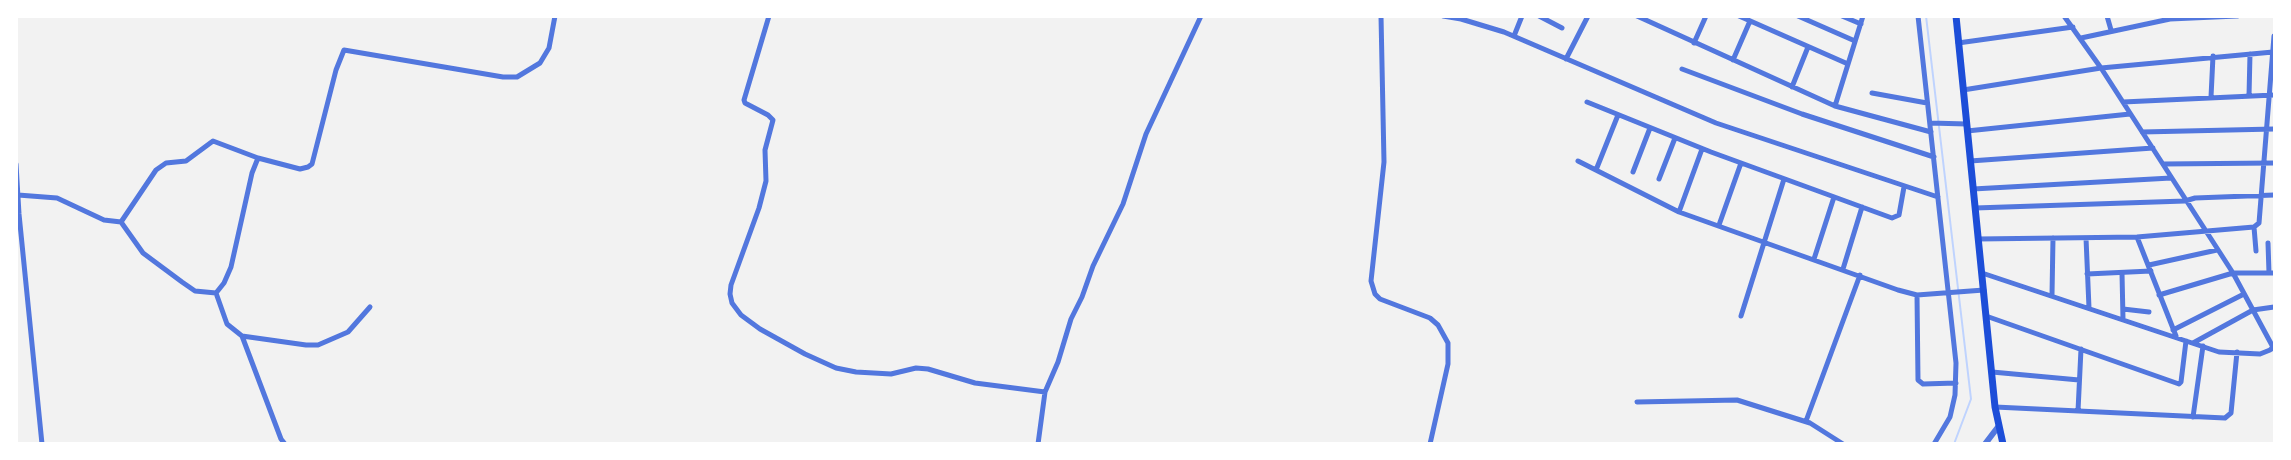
<!DOCTYPE html>
<style>
body{margin:0}
#map{position:relative;width:2291px;height:460px;overflow:hidden;background:#f2f2f2;font-family:Manrope,sans-serif}
canvas{display:block}
.frame{position:absolute;inset:0;border:18px solid #fff;pointer-events:none}
</style>
<div id="map">
<canvas width="2291" height="460"></canvas>
<div class="frame"></div>
</div>
<script>
const ctx = document.querySelector('canvas').getContext('2d');
ctx.lineJoin = 'round';
const shape = rows => new Path2D(rows.map(r => 'M' + r).join(''));
function trace(path, color, width, dash) { ctx.strokeStyle = color; ctx.lineWidth = width; ctx.lineCap = dash ? 'butt' : 'round'; ctx.setLineDash(dash || []); ctx.stroke(path); }
const stream = shape([
 [1926,16,1971,399,1954,444]
]);
const minor = shape([
 [769,16,744,100,745,103,768,115,773,120,765,150,766,181,759,208,731,285,730,294,732,303,741,315,760,329,805,354,836,368,856,372,891,374,916,368,928,369,975,383,1045,392],
 [1381,16,1384,162,1371,281,1375,294,1380,299,1430,318,1438,325,1448,343,1448,364,1430,444],
 [1443,16,1461,19,1504,32,1716,123,1938,197],
 [1539,16,1562,28],
 [1637,16,1835,106,1931,132],
 [1739,16,1848,64],
 [1798,16,1855,41],
 [1842,16,1861,24],
 [1918,16,1956,363,1955,395,1950,417,1934,444],
 [2064,16,2101,68,2233,273,2274,349],
 [2107,16,2111,30],
 [1514,36,1522,16],
 [2081,38,2170,19,2237,16],
 [1694,43,1706,16],
 [1958,43,2073,27],
 [1566,59,1588,16],
 [1733,60,1750,21],
 [1682,69,1802,114,1934,157],
 [1792,87,1808,47],
 [1963,90,2101,68,2273,52],
 [1872,93,1927,103],
 [2249,96,2250,54],
 [2211,97,2213,56],
 [1587,102,1711,152,1892,218,1899,215,1904,187],
 [2123,102,2274,95],
 [1835,106,1863,16],
 [1930,123,1967,124],
 [1967,131,2130,114],
 [2142,132,2274,129],
 [1578,161,1679,212,1898,290,1917,295,1984,290],
 [1970,161,2153,148],
 [16,164,19,214,42,444],
 [2163,164,2274,163],
 [1596,170,1618,115],
 [1633,172,1650,128],
 [1659,179,1675,138],
 [1973,189,2171,178],
 [18,195,57,198,104,220,121,222,143,253,182,282,195,291,216,293,224,283,231,267,252,173,258,158],
 [1975,208,2185,201,2195,198,2274,195],
 [1679,212,1702,149],
 [121,222,156,170,166,163,186,161,213,141,258,158,300,169,308,167,312,164,336,70,344,50,503,77,517,77,540,63,549,48,555,16],
 [1719,225,1741,163],
 [2254,227,2259,223,2274,36],
 [2254,227,2256,251],
 [2137,237,2176,336],
 [2086,238,2089,308],
 [1978,239,2137,237,2254,227],
 [2268,243,2269,273],
 [1814,259,1834,197],
 [2149,265,2217,250],
 [1843,269,1862,207],
 [1982,273,2219,352,2260,354,2270,350,2274,346],
 [2122,273,2123,319],
 [2087,274,2151,271],
 [216,293,227,324,242,336,306,345,318,345,348,332,370,307],
 [1917,295,1918,380,1923,384,1956,383],
 [2052,295,2053,238],
 [2159,295,2233,273,2274,273],
 [2123,309,2149,312],
 [1741,316,1784,179],
 [1986,316,2179,384,2181,382,2186,341],
 [2173,330,2244,294],
 [242,336,281,439,285,444],
 [2193,343,2253,310,2274,307],
 [1992,372,2079,380],
 [1637,402,1737,400,1810,423,1843,444],
 [1995,407,2225,418,2231,413,2237,352],
 [2078,411,2081,349],
 [2193,417,2203,346],
 [1806,421,1860,275],
 [1038,444,1045,392,1058,362,1071,319,1082,297,1093,266,1123,204,1146,134,1201,16]
]);
const tertiary = shape([
 [1985,444,1998,427]
]);
const secondary = shape([
 [1956,16,1995,407,2003,444]
]);
trace(stream, '#bfd3fe', 2);
trace(minor, '#5277de', 5);
trace(tertiary, '#5277de', 6);
trace(secondary, '#1d4ed8', 7);
</script>
